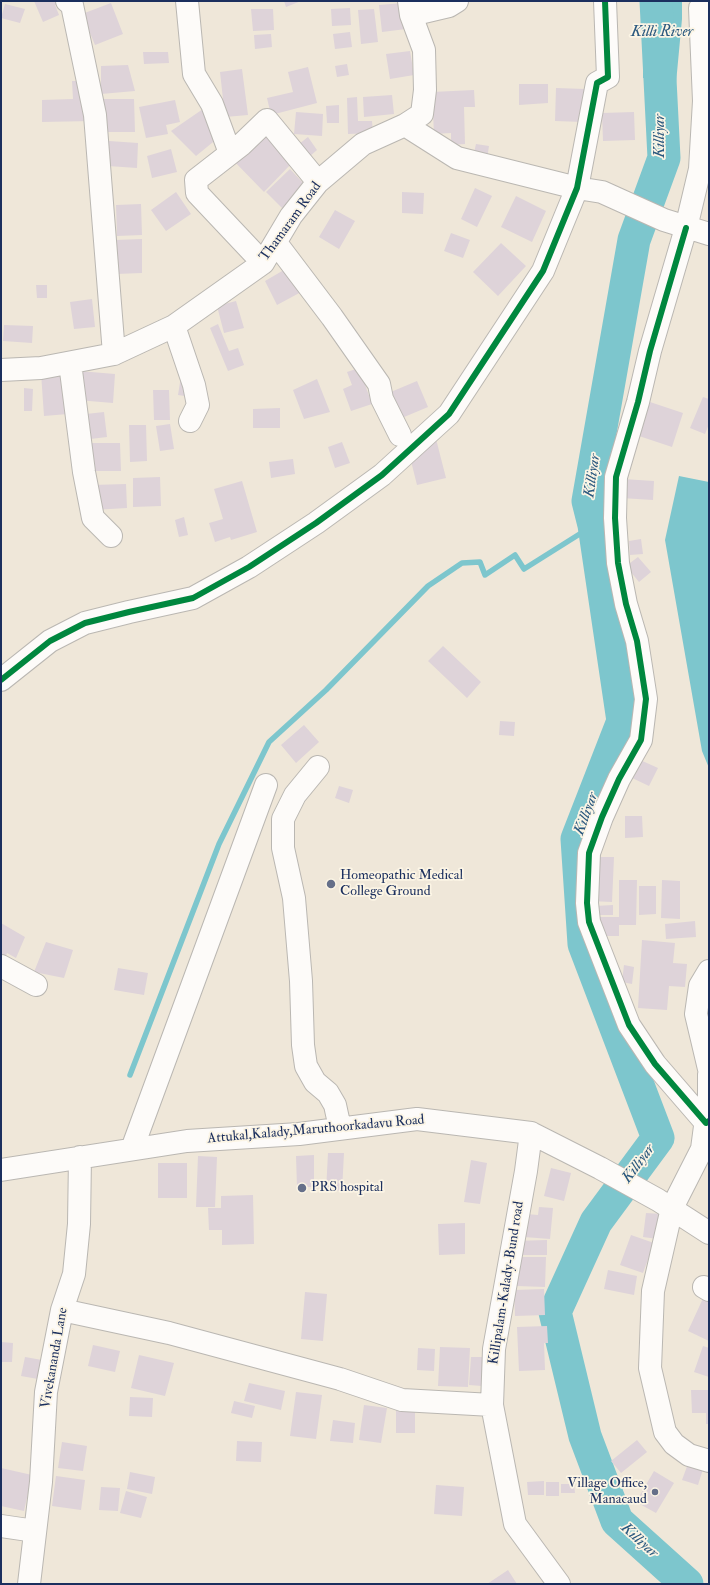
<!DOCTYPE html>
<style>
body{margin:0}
#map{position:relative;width:710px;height:1585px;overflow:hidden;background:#efe7d9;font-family:"IM FELL Double Pica",serif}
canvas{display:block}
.frame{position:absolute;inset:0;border:2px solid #1b2f5e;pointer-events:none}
</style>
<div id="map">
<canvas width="710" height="1585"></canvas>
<div class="frame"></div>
</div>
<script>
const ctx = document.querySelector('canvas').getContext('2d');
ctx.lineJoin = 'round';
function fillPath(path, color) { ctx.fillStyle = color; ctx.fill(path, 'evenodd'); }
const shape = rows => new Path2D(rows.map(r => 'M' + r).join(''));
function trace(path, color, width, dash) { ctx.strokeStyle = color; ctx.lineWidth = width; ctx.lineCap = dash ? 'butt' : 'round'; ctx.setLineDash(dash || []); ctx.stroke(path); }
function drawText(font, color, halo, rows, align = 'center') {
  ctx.font = font + ' "IM FELL Double Pica",serif'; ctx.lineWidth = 3.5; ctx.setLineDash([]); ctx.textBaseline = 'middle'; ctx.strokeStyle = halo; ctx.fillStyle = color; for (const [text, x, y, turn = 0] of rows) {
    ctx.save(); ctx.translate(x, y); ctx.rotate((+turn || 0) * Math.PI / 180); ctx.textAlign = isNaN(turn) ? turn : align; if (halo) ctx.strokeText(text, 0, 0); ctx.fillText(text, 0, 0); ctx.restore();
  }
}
const water = shape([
 [644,1,682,1,682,19,676,83,643,78],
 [679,476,709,482,709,768,702,751,665,540]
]);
const stream = shape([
 [130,1075,219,844,269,742,326,690,428,586,462,563,480,562,485,575,515,555,524,569,594,525]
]);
const river = shape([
 [656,1,664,158,634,240,588,501,594,525,623,721,577,839,584,944,658,1138,596,1222,555,1312,585,1436,617,1521,687,1584]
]);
const building = shape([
 [34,1,64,1,55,5,59,15,43,22],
 [284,1,301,1,286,7],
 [111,3,123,34,95,45,82,14],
 [403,3,406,29,382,32,379,5],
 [5,4,25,9,20,23,1,18],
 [350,8,351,25,332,26,331,9],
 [251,9,273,9,274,30,253,31],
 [374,9,378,42,361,44,358,10],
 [350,32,352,47,335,49,333,34],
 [271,34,272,47,255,49,254,35],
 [410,51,414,75,390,79,386,54],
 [143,52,168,52,169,63,144,64],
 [347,64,349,75,337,77,335,66],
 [128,65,135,91,101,94,101,66],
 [308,67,317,103,271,115,267,98,293,92,288,72],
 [242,69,248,115,225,117,220,72],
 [72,81,81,81,92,121,42,122,42,100,73,99],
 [519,84,548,84,548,103,519,105],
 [556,88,585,89,583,122,555,121],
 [474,90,475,107,464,107,465,144,451,145,451,133,434,134,432,92],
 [392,95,394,114,364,117,363,97],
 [357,97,358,121,372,121,373,133,348,134,347,98],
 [104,99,134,99,135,132,105,132],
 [175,100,180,122,166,125,168,134,146,138,139,107],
 [339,105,339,123,327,123,326,106],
 [203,109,218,138,196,156,171,131],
 [296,112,323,114,322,136,294,134],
 [634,112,635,140,603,141,602,113],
 [259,130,292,163,264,192,231,158],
 [308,137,317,150,309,157,299,144],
 [109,141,138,143,137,168,108,166],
 [476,144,489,146,487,159,473,157],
 [171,149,177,172,152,178,147,156],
 [290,169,305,185,282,208,266,192],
 [475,188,492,196,477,227,461,219],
 [176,192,191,214,166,231,151,210],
 [402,192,424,193,423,214,402,213],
 [516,196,546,211,532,242,501,227],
 [141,204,142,235,117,236,116,205],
 [335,210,355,221,339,249,319,237],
 [451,233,470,240,463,258,444,251],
 [142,239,142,273,116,274,115,240],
 [501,243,526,266,498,296,473,272],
 [289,267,303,291,277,305,265,281],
 [36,285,47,285,47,298,37,298],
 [92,299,95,327,74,329,70,302],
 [236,301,244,328,224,333,217,306],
 [218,324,229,351,238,348,244,365,228,371,210,328],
 [4,325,33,326,32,343,3,341],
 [359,368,372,404,351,411,343,389,352,385,347,372],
 [65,371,68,414,44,416,41,373],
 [79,371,115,374,113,403,77,400],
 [181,376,198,398,178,395],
 [317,379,330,412,304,419,293,390],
 [417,381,428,407,397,420,386,394],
 [24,388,33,389,32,411,24,411],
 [153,390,169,390,170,420,154,420],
 [703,397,709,399,709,424,705,434,690,428],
 [650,402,683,413,672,447,639,436],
 [280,408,280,428,253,428,253,409],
 [104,412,107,437,90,439,86,414],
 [170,424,174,449,160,451,156,426],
 [129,425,146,425,147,461,130,462],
 [436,439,446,478,417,485,407,445],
 [342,442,350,463,335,468,328,447],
 [91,443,120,443,121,471,91,471],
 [293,459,295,474,271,478,269,462],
 [160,477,161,506,133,507,133,478],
 [623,479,654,481,653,500,621,498],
 [242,481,257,532,231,540,230,537,215,542,209,523,223,519,214,489],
 [126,484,127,508,93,510,92,485],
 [184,517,188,535,179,537,175,520],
 [641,539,643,554,630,555,629,541],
 [638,557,651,572,639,582,626,566],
 [443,646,481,682,467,698,428,661],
 [500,721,515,722,514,736,499,735],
 [304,725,319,742,296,763,281,745],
 [638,759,658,768,649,786,630,777],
 [339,786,353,790,349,803,335,798],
 [625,816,642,816,643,837,625,838],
 [592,857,614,857,612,902,590,901],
 [619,880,637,880,636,925,619,925,619,936,598,936,597,917,619,917],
 [662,880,680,881,680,919,661,918],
 [639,886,656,886,656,914,639,915],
 [613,905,613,915,595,915,595,906],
 [695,921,696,937,666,939,665,924],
 [1,923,25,937,16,958,7,953,4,962,1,961],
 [642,940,675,943,673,963,687,964,685,987,669,986,667,1010,638,1008],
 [46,942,73,950,64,978,34,972],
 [624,965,634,967,632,984,622,982],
 [118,968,148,973,144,995,114,990],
 [328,1153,344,1153,342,1191,326,1191],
 [314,1155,314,1187,297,1187,296,1156],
 [198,1156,217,1157,215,1207,196,1207],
 [471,1160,487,1163,480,1204,464,1202],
 [158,1163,187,1163,187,1198,158,1198],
 [551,1168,571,1173,564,1201,544,1196],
 [253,1195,254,1244,222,1245,222,1230,209,1230,208,1208,221,1208,221,1196],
 [539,1207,553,1208,550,1239,524,1237,526,1214,538,1215],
 [646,1213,662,1214,658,1239,643,1237],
 [465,1223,465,1254,439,1255,438,1224],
 [631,1235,654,1243,643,1273,620,1265],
 [547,1240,547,1255,514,1255,513,1241],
 [517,1257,546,1257,545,1287,517,1286],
 [608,1270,637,1276,634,1295,604,1289],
 [544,1289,545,1315,515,1316,514,1290],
 [305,1292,327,1294,323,1341,301,1339],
 [705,1294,709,1296,709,1341,688,1331],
 [547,1326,548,1343,544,1343,545,1370,519,1371,517,1327],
 [1,1342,13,1343,12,1362,1,1362],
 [93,1345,120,1351,115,1372,88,1366],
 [703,1346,709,1348,709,1377,694,1372],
 [440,1347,470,1348,468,1387,438,1386],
 [418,1348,435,1349,434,1371,417,1370],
 [139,1355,174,1363,165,1396,131,1388],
 [25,1357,42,1360,38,1379,21,1376],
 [471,1357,484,1357,482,1386,469,1385],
 [249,1383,285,1391,281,1410,244,1401],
 [691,1390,709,1390,709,1424,706,1424,706,1413,692,1413],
 [296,1392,322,1395,316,1439,290,1436],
 [130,1397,153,1398,152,1417,129,1416],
 [234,1401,255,1406,252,1418,231,1413],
 [364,1405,387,1408,381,1443,359,1440],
 [396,1410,415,1410,415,1433,396,1433],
 [333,1420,355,1423,353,1443,330,1441],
 [637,1440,647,1452,621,1473,611,1461],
 [237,1441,262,1442,261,1462,236,1461],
 [62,1442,87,1446,83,1471,58,1468],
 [689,1461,704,1466,698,1485,682,1480],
 [1,1468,32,1475,24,1511,1,1506],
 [654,1471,674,1483,656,1513,636,1502],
 [130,1472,155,1477,152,1494,127,1489],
 [56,1476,85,1480,81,1510,52,1506],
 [544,1481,544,1495,528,1495,527,1482],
 [546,1482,559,1482,559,1496,546,1496],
 [561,1484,574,1484,575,1493,561,1493],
 [436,1485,464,1487,462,1516,434,1514],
 [101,1487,120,1488,118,1511,99,1510],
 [126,1491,147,1497,141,1518,120,1513],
 [508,1570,517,1584,487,1584]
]);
const minor = shape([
 [67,1,72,5,95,115,114,354],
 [187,1,194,74,212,104,230,153],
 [700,8,704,101,700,169,686,228,650,351,638,402,616,477,615,518,618,563,626,604,637,641,646,699,641,740,619,779,602,817,589,853,587,903,589,922,629,1025,655,1064,706,1123,709,1121],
 [411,15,449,6,457,1],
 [405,125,422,114,425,90,424,50,411,15,409,1],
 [276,243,332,317,379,384,382,399,400,435],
 [263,263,197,193,196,180,241,145,267,120,318,182],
 [174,326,194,385,198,405,190,421],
 [70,363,84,472,93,518,111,536],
 [1,370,41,368,114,354,174,326,263,263,291,216,318,182,363,144,405,125,457,158,577,188,602,192,664,220,709,234],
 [1,680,50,641,85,623,129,612,193,598,249,567,316,523,382,475,449,414,543,271,577,188,597,83,608,77,605,1],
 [318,767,295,795,283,819,283,848,294,898,301,981,303,1045,306,1066,315,1082,328,1093,335,1105,340,1128],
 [1,966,36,985],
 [709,971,700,986,696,1014,709,1069],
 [709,1075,709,1096,702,1149,672,1208,653,1291,650,1368,665,1432,674,1444,689,1455,709,1461],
 [531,1133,526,1171,494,1349,492,1405,515,1524,559,1584],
 [132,1149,266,785],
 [1,1170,187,1141,299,1134,417,1119,531,1133,600,1168,658,1200,709,1233],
 [704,1287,709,1290],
 [62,1310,169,1333,340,1379,402,1400,492,1405],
 [1,1526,35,1531],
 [29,1584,41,1482,46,1392,62,1310,74,1274,79,1224,80,1157]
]);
const cycleway = shape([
 [686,228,650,351,638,402,616,477,615,518,618,563,626,604,637,641,646,699,641,740,619,779,602,817,589,853,587,903,589,922,629,1025,655,1064,706,1123,709,1121],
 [1,680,50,641,85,623,129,612,193,598,249,567,316,523,382,475,449,414,543,271,577,188,597,83,608,77,605,1]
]);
const markers = [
 [331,884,5,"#656f89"],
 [302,1188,5,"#656f89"],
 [655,1492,4,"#656f89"]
];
const streetNames = [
 ["Thamaram Road",291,222,-54],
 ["Attukal,Kalady,Maruthoorkadavu Road",316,1130,-5],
 ["Killipalam-Kalady-Bund road",507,1283,-81],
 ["Vivekananda Lane",55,1358,-80]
];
const poiNames = [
 ["Homeopathic Medical",340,876],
 ["College Ground",340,892],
 ["PRS hospital",311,1188],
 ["Village Office,",647,1484,"right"],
 ["Manacaud",647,1500,"right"]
];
const waterNames = [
 ["Killi River",662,33],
 ["Killiyar",661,136,-90],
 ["Killiyar",593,476,-82],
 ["Killiyar",587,814,-70],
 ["Killiyar",639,1164,-53],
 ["Killiyar",639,1541,42]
];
fillPath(water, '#7dc6cd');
trace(stream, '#7dc6cd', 5.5);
trace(river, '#7dc6cd', 33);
fillPath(building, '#ded3d9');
trace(minor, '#bab7b2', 24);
trace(minor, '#fdfbf9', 22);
trace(cycleway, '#00873e', 6);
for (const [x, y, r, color] of markers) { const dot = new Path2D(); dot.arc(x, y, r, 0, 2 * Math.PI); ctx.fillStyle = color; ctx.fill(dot); trace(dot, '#fcf5e5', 1.5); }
drawText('14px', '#1b2f5e', '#fcf5e5', streetNames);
drawText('14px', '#1b2f5e', '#fcf5e5', poiNames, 'left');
drawText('italic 15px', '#2a587e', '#fcf5e5', waterNames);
</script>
